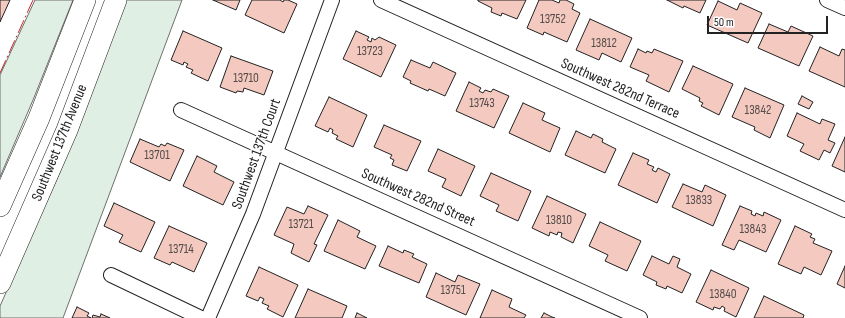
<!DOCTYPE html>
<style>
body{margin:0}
#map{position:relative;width:845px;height:318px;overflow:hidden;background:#fff;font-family:"Sofia Sans Condensed",sans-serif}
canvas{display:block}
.scale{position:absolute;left:707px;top:16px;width:121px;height:18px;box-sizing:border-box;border:2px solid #222;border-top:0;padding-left:5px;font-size:12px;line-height:14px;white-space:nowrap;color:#222;-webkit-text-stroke:3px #fff;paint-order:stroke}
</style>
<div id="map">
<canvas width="845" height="318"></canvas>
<div class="scale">50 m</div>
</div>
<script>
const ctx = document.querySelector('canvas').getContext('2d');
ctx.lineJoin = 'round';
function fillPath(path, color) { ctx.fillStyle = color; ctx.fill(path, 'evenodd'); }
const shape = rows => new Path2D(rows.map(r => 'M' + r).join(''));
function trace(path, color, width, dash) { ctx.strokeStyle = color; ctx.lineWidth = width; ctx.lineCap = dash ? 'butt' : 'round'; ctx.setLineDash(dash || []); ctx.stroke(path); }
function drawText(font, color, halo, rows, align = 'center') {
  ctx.font = font + ' "Sofia Sans Condensed",sans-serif'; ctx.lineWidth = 3; ctx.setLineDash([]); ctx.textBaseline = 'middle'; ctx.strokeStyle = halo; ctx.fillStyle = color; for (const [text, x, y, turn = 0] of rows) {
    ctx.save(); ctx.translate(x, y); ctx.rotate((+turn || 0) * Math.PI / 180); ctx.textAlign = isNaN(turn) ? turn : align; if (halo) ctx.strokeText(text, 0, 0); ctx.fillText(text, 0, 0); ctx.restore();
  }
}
const green = shape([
 [35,0,73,0,33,100,0,177,0,75,35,0],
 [125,0,182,0,63,318,0,318,0,306,60,172,125,0]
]);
const building = shape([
 [0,0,10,0,0,22,0,0],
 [213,0,240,0,236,10,213,0],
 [252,0,280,0,283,2,284,0,288,0,297,4,284,33,245,15,252,0],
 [478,0,526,0,517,19,502,13,501,16,491,12,492,8,478,1,478,0],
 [539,0,552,0,559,3,560,0,566,0,574,4,572,9,580,13,567,42,544,32,543,35,527,28,539,0],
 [667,0,706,0,700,13,684,6,683,8,667,0],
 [718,1,737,10,740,3,762,13,748,43,707,25,718,1],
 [590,19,632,38,621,62,602,53,599,60,576,50,590,19],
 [769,24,788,32,791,26,813,36,799,66,758,48,769,24],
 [183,31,222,48,208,81,191,73,193,70,186,67,188,64,184,62,183,65,171,60,183,31],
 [356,31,369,37,367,40,371,42,372,38,375,40,379,37,396,45,381,77,343,59,356,31],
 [820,47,839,56,842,49,845,50,845,87,809,71,820,47],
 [638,49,646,53,647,51,652,53,654,49,683,61,669,92,646,81,649,75,630,67,638,49],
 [231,56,273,71,264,95,244,88,243,92,237,91,236,93,220,87,231,56],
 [411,60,430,68,433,62,456,73,445,96,429,89,428,91,410,83,411,81,403,77,411,60],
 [693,66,733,84,719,115,701,106,703,103,699,101,700,98,682,89,693,66],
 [469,82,481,88,479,91,483,93,485,90,491,92,493,89,509,96,494,128,456,111,469,82],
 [745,88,784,105,770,138,754,130,755,127,732,117,745,88],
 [802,96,813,102,809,109,798,104,802,96],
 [329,97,367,115,353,147,336,139,338,136,332,133,333,130,330,128,328,132,315,126,329,97],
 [523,103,545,113,542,120,560,128,550,152,509,133,523,103],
 [797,113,820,124,822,119,835,124,828,140,835,143,830,153,824,150,819,160,800,151,804,144,787,136,797,113],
 [384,125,421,141,407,171,392,165,394,160,390,158,392,155,374,147,384,125],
 [576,131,591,138,593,134,603,139,602,142,616,149,605,173,565,155,576,131],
 [845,137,845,172,832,166,845,137],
 [140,139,159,147,161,144,165,146,167,143,184,150,170,181,130,162,140,139],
 [438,149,475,166,461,196,442,187,446,179,428,171,438,149],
 [633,153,649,160,647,164,654,167,652,170,656,172,658,168,670,174,657,203,618,185,633,153],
 [197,156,217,166,214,172,234,182,223,205,183,186,197,156],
 [491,173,531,191,518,221,496,211,499,205,480,196,491,173],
 [683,184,702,192,705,185,726,195,713,226,672,207,683,184],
 [547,196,586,214,573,243,561,237,562,233,558,232,557,235,550,232,549,236,532,228,547,196],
 [114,203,155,222,141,252,119,242,123,235,104,226,114,203],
 [308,206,328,215,314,244,317,245,309,262,291,253,294,244,274,235,287,207,304,214,308,206],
 [740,206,752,211,751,214,755,216,756,213,763,216,764,212,781,220,766,252,739,240,734,250,722,245,740,206],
 [338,220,360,231,357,237,376,246,365,269,324,251,338,220],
 [600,222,641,241,627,271,605,261,608,255,589,246,600,222],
 [169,226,207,243,194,272,172,262,170,265,154,258,169,226],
 [795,226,812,234,810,237,815,239,813,243,832,251,821,275,804,267,801,274,778,264,795,226],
 [388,246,403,253,404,250,414,254,412,257,427,264,419,283,379,266,388,246],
 [652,256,669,264,673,256,680,259,677,267,691,274,682,293,667,286,666,289,656,285,657,282,643,275,652,256],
 [845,266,845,288,837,284,845,266],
 [259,267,298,285,283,317,267,309,269,306,262,303,264,299,260,297,258,301,246,296,259,267],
 [711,270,749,288,736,317,724,311,725,308,722,306,720,309,714,307,713,310,696,302,711,270],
 [436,273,455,282,458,275,480,284,466,315,426,297,436,273],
 [308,289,347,306,342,318,295,318,308,289],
 [492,290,512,299,509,307,526,315,524,318,480,318,492,290],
 [764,296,804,315,803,318,754,318,764,296],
 [77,307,89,313,87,316,91,318,72,318,77,307],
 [357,313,367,318,355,318,357,313],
 [544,313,552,317,555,318,541,318,544,313],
 [101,314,110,318,92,318,93,315,100,317,101,314]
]);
const minor = shape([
 [381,0,845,210],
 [827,0,845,8],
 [181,110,640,318],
 [111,275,201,318],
 [208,318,253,214,332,0]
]);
const secondary = shape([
 [0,206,39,118,85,0],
 [0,283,67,130,116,0]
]);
const power = shape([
 [0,73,33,0]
]);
const numberNames = [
 ["13752",553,20],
 ["13812",604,44],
 ["13723",370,52],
 ["13710",246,79],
 ["13743",482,104],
 ["13842",758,111],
 ["13701",157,156],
 ["13833",699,201],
 ["13810",559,221],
 ["13721",301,225],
 ["13843",753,230],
 ["13714",181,250],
 ["13751",453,291],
 ["13840",723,295]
];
const streetNames = [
 ["Southwest 282nd Terrace",620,89,24],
 ["Southwest 137th Avenue",60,143,-68],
 ["Southwest 137th Court",257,154,-70],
 ["Southwest 282nd Street",418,198,24]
];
fillPath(green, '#e0efe3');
trace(green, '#6f6f6f', 1);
fillPath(building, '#f3c9c0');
trace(building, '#222', 1);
trace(minor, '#222', 16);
trace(secondary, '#222', 22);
trace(minor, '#fff', 14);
trace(secondary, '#fff', 21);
trace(power, '#c62828', 1, [14, 3, 2, 3]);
drawText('13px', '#564c4a', null, numberNames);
drawText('15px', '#222', '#fff', streetNames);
</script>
